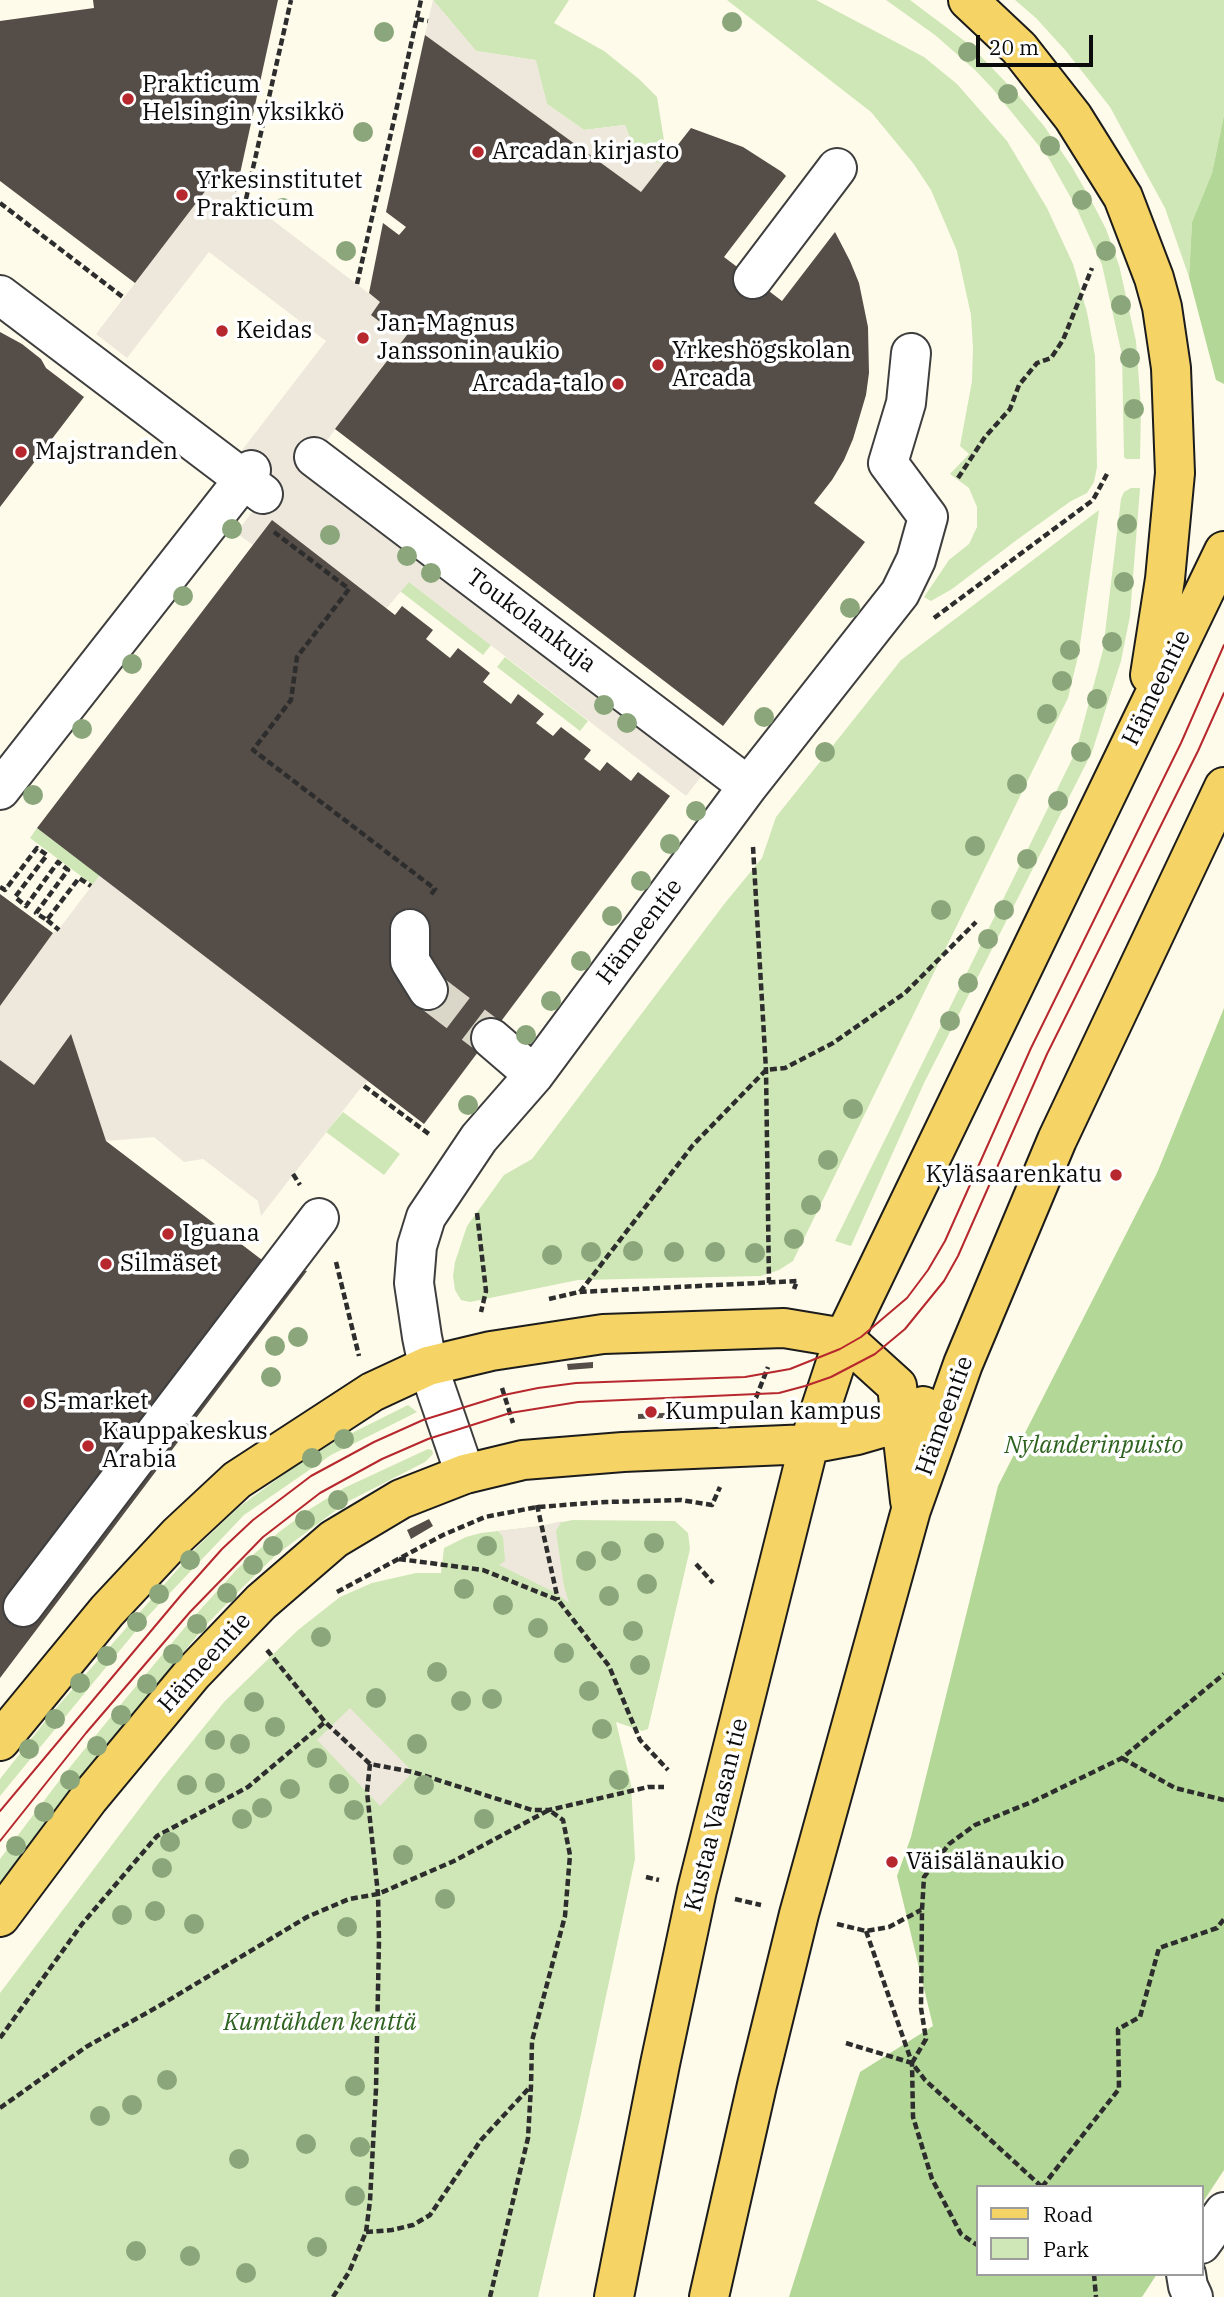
<!DOCTYPE html>
<meta charset="utf-8">
<style>
body{margin:0}
#map{position:relative;width:1224px;height:2297px;overflow:hidden;background:#fefbea;font-family:"IBM Plex Serif",serif}
canvas{display:block}
.legend{position:absolute;left:976px;top:2185px;width:228px;height:91px;box-sizing:border-box;background:#fff;border:2px solid #9d9d9d;margin:0;padding:9px 12px;list-style:none;font-size:21px;color:#0b0b0b}
.legend li{display:flex;align-items:center;gap:14px;height:35px}
.legend b{width:35px;border:2px solid #9d9d9d}
.scale{position:absolute;left:976px;top:35px;width:117px;height:32px;box-sizing:border-box;border:4px solid #0b0b0b;border-top:0;padding-left:9px;font-size:21px;line-height:24px;white-space:nowrap;color:#0b0b0b;-webkit-text-stroke:5px #fff;paint-order:stroke}
</style>
<div id="map">
<canvas width="1224" height="2297"></canvas>
<ul class="legend">
<li><b style="height:9px;background:#f5d364"></b>Road</li>
<li><b style="height:19px;background:#cfe7b6"></b>Park</li>
</ul>
<div class="scale">20 m</div>
</div>
<script>
const ctx = document.querySelector('canvas').getContext('2d');
ctx.lineJoin = 'round';
function fillPath(path, color) { ctx.fillStyle = color; ctx.fill(path, 'evenodd'); }
const shape = rows => new Path2D(rows.map(r => 'M' + r).join(''));
function trace(path, color, width, dash) { ctx.strokeStyle = color; ctx.lineWidth = width; ctx.lineCap = dash ? 'butt' : 'round'; ctx.setLineDash(dash || []); ctx.stroke(path); }
function drawText(font, color, halo, rows, align = 'center') {
  ctx.font = font + ' "IBM Plex Serif",serif'; ctx.lineWidth = 7; ctx.setLineDash([]); ctx.textBaseline = 'middle'; ctx.strokeStyle = halo; ctx.fillStyle = color; for (const [text, x, y, turn = 0] of rows) {
    ctx.save(); ctx.translate(x, y); ctx.rotate((+turn || 0) * Math.PI / 180); ctx.textAlign = isNaN(turn) ? turn : align; if (halo) ctx.strokeText(text, 0, 0); ctx.fillText(text, 0, 0); ctx.restore();
  }
}
const green = shape([
 [433,0,569,0,554,23,604,51,639,79,657,97,667,159,664,163,639,162,625,125,584,130,547,104,535,60,476,51],
 [727,0,816,0,924,57,957,84,1007,141,1047,208,1073,264,1087,312,1095,356,1097,467,1094,482,1087,493,1071,501,1018,539,952,589,931,601,924,597,949,560,969,544,977,527,977,507,969,488,950,474,969,454,960,446,972,381,973,348,971,315,957,251,931,190,913,163,871,112],
 [886,0,910,0,970,45,1017,94,1044,126,1072,167,1092,202,1106,229,1119,265,1136,341,1141,408,1140,459,1126,459,1124,457,1122,355,1102,265,1076,207,1048,157,992,88,975,70,935,35],
 [1015,0,1224,0,1224,115,1212,173,1192,222,1189,277,1165,208,1110,107,1066,51,1036,18],
 [1131,488,1140,488,1130,616,1121,661,1092,752,924,1083,851,1246,835,1241,1076,751,1103,650,1121,499,1124,492],
 [1099,510,1079,652,1068,698,793,1261,779,1270,761,1276,578,1280,470,1302,461,1300,455,1290,453,1276,455,1262,467,1226,504,1175,532,1159,725,903,762,858,776,817,901,660],
 [408,581,491,645,483,655,400,591],
 [505,657,588,721,580,731,497,667],
 [37,828,100,875,93,885,30,838],
 [343,1112,400,1154,384,1175,326,1132],
 [408,1405,417,1412,331,1455,244,1515,149,1615,0,1796,0,1779,50,1715,197,1547,239,1507,294,1467,334,1442],
 [428,1449,432,1450,433,1454,425,1462,347,1502,276,1555,242,1588,205,1626,94,1761,0,1882,0,1859,62,1777,127,1697,191,1620,238,1568,279,1532,310,1509,344,1488],
 [573,1520,675,1521,688,1533,690,1549,648,1729,642,1731,616,1722,631,1784,635,1859,580,2119,538,2297,0,2297,0,1993,161,1780,224,1702,298,1630,340,1597,372,1583,416,1573,441,1573,444,1548,466,1537,481,1533,541,1526]
]);
const forest = shape([
 [1224,115,1224,384,1216,380,1189,277,1192,222,1212,173],
 [1224,1008,1224,2170,1201,2205,1201,2187,977,2187,977,2274,1157,2274,1142,2297,789,2297,860,2072,933,2026,897,1876,911,1837,998,1486,1157,1173]
]);
const plaza = shape([
 [433,0,476,51,536,60,547,104,584,130,625,125,639,162,664,163,641,192,425,35],
 [216,177,413,327,325,443,723,749,686,796,409,582,386,609,253,545,236,533,272,486,236,458,326,341,209,252,127,358,96,334],
 [100,875,368,1081,360,1089,261,1216,258,1201,203,1159,184,1162,154,1137,106,1141,92,1157,34,1085,0,1060,0,1006,53,933,59,929],
 [562,1521,556,1531,564,1586,569,1603,556,1593,499,1565,505,1561,503,1537,498,1531,541,1526],
 [350,1708,413,1772,380,1806,317,1740]
]);
const building = shape([
 [93,0,278,0,236,192,216,177,135,283,0,181,0,21,94,8],
 [425,35,641,192,691,128,743,147,782,172,786,176,724,257,782,301,835,232,850,261,859,283,868,327,869,373,866,395,853,439,844,460,832,480,814,503,865,542,723,726,335,429,413,327,406,322,396,334,371,315,380,302,369,293,383,223,399,235,406,227,386,212],
 [0,332,22,344,41,359,46,368,84,397,0,507],
 [272,520,395,615,402,606,433,630,426,639,450,658,458,648,490,673,483,682,511,704,518,694,544,714,536,723,553,736,561,727,591,750,584,759,600,771,607,762,631,781,638,772,670,796,424,1124,37,828],
 [0,894,53,933,0,1006],
 [71,1034,106,1141,266,1263,307,1271,0,1678,0,1060,34,1085],
 [593,1362,593,1368,568,1370,567,1364],
 [688,1412,688,1417,638,1419,638,1414],
 [429,1519,433,1526,411,1539,407,1530]
]);
const minorTunnel = shape([
 [428,990,491,1038]
]);
const path = shape([
 [417,19,428,21],
 [246,199,291,0],
 [0,203,124,298],
 [357,284,421,0],
 [958,478,985,437,1010,409,1019,385,1037,363,1051,358,1063,340,1092,268],
 [274,532,349,589,297,657,291,700,253,750,435,889,430,896],
 [934,618,1093,500,1107,474],
 [753,847,766,1070,769,1283],
 [0,887,5,890,37,848,47,855,15,897,26,906,58,862,68,870,36,913,47,920,79,878,91,886],
 [47,920,59,930],
 [364,1086,429,1134],
 [293,1174,300,1185],
 [477,1213,486,1291,481,1312],
 [336,1262,359,1356],
 [580,1292,693,1145,766,1070,785,1068,833,1043,905,993,976,922],
 [549,1299,579,1292,797,1281,794,1289],
 [502,1388,513,1423],
 [752,1408,768,1367],
 [537,1505,558,1600],
 [399,1559,483,1570,558,1600,609,1666,640,1740,668,1770],
 [696,1564,713,1583],
 [337,1592,443,1535,485,1517,537,1507,606,1502,681,1500,712,1505,720,1487],
 [267,1650,325,1722,370,1764,413,1772,532,1810,549,1810,648,1787,664,1787],
 [1122,1758,1175,1788,1224,1800],
 [646,1877,659,1880],
 [735,1899,761,1905],
 [837,1924,866,1931,889,1927,921,1910],
 [866,1931,912,2063,913,2117,932,2179,961,2234,977,2245],
 [0,2038,82,1924,157,1836,248,1787,325,1722],
 [846,2043,912,2063,925,2080,1042,2187],
 [912,2063,926,2039,921,2008,922,1910,924,1877,949,1844,975,1825,1034,1801,1122,1758,1224,1674],
 [0,2108,86,2047,159,2006,307,1917,349,1899,378,1894,454,1861,549,1810],
 [1042,2187,1119,2089,1118,2029,1140,2017,1159,1948,1217,1928,1224,1919],
 [366,2232,392,2230,413,2225,430,2215,481,2140,530,2087],
 [1094,2274,1096,2297],
 [333,2297,349,2272,366,2232,370,2201,376,2089,379,1940,378,1894,367,1792,370,1764],
 [490,2297,528,2138,531,2086,532,2041,565,1916,570,1855,563,1820,549,1810]
]);
const minor = shape([
 [753,279,837,168],
 [0,295,263,494],
 [314,457,748,786],
 [0,790,251,470],
 [410,929,410,961,428,990],
 [491,1038,534,1075],
 [465,1474,428,1366,422,1337,414,1283,417,1246,426,1217,479,1138,534,1075,748,786,900,593,916,560,928,517,888,463,906,403,911,353],
 [23,1607,319,1218],
 [1201,2244,1224,2212],
 [1186,2274,1188,2286,1193,2297]
]);
const major = shape([
 [968,0,1019,48,1073,117,1123,197,1154,278,1162,307,1171,368,1175,473,1165,579,1150,675],
 [0,1741,107,1611,178,1535,237,1480,372,1392,428,1366,491,1351,603,1334,784,1328,844,1338,897,1386,910,1501],
 [0,1917,89,1798,192,1674,261,1602,334,1539,401,1499,465,1474,523,1460,623,1452,809,1444,857,1435,902,1422,923,1406],
 [614,2297,660,2064,697,1890,809,1444,844,1338,1224,551],
 [709,2297,757,2085,799,1914,911,1510,963,1364,1057,1140,1224,787]
]);
const tram = shape([
 [0,1811,182,1594,222,1549,253,1520,311,1476,374,1442,423,1420,504,1395,538,1388,576,1383,745,1377,790,1369,840,1349,861,1337,907,1298,928,1270,945,1241,1031,1048,1181,743,1224,645],
 [0,1841,86,1733,190,1612,263,1537,320,1493,382,1459,428,1439,510,1413,578,1402,779,1393,805,1386,831,1377,875,1354,905,1329,944,1281,958,1256,1047,1054,1198,751,1224,693]
]);
const trees = [
 [732,22],
 [384,32],
 [968,52],
 [1008,94],
 [363,132],
 [1050,146],
 [1082,200],
 [283,208],
 [346,251],
 [1106,251],
 [1121,305],
 [1130,358],
 [1134,409],
 [1127,524],
 [232,529],
 [330,535],
 [407,556],
 [431,573],
 [1124,582],
 [183,596],
 [850,608],
 [1112,642],
 [1070,650],
 [132,664],
 [1062,681],
 [1097,699],
 [604,705],
 [1047,714],
 [764,717],
 [627,723],
 [82,729],
 [825,752],
 [1081,752],
 [1017,784],
 [33,795],
 [1058,801],
 [696,811],
 [670,844],
 [975,846],
 [1027,859],
 [641,881],
 [941,910],
 [1004,910],
 [612,916],
 [988,939],
 [581,961],
 [968,983],
 [551,1001],
 [950,1021],
 [526,1035],
 [468,1105],
 [853,1109],
 [828,1160],
 [811,1205],
 [794,1239],
 [633,1251],
 [591,1252],
 [674,1252],
 [715,1252],
 [755,1253],
 [552,1255],
 [298,1337],
 [275,1346],
 [271,1377],
 [344,1439],
 [312,1458],
 [338,1500],
 [305,1520],
 [654,1543],
 [273,1546],
 [487,1546],
 [611,1551],
 [190,1560],
 [586,1561],
 [253,1565],
 [647,1584],
 [464,1589],
 [227,1593],
 [159,1594],
 [609,1596],
 [503,1605],
 [137,1622],
 [197,1624],
 [538,1628],
 [633,1631],
 [321,1637],
 [564,1653],
 [173,1654],
 [107,1656],
 [640,1665],
 [437,1672],
 [80,1683],
 [147,1684],
 [589,1691],
 [376,1698],
 [492,1699],
 [461,1701],
 [254,1702],
 [121,1715],
 [55,1719],
 [275,1727],
 [602,1729],
 [215,1740],
 [240,1744],
 [417,1744],
 [97,1746],
 [29,1749],
 [317,1758],
 [70,1780],
 [619,1780],
 [215,1783],
 [339,1784],
 [187,1785],
 [424,1785],
 [290,1789],
 [262,1808],
 [354,1810],
 [44,1812],
 [242,1819],
 [484,1819],
 [170,1842],
 [16,1846],
 [403,1855],
 [162,1868],
 [445,1899],
 [155,1911],
 [122,1915],
 [194,1924],
 [347,1927],
 [167,2080],
 [355,2086],
 [132,2105],
 [100,2116],
 [306,2144],
 [360,2147],
 [239,2159],
 [355,2196],
 [317,2247],
 [136,2251],
 [190,2256],
 [246,2273]
];
const markers = [
 [128,99,7,"#b7282e"],
 [478,152,7,"#b7282e"],
 [182,195,7,"#b7282e"],
 [222,331,7,"#b7282e"],
 [363,338,7,"#b7282e"],
 [658,365,7,"#b7282e"],
 [618,384,7,"#b7282e"],
 [21,452,7,"#b7282e"],
 [1116,1175,7,"#b7282e"],
 [168,1234,7,"#b7282e"],
 [106,1264,7,"#b7282e"],
 [29,1402,7,"#b7282e"],
 [651,1412,7,"#b7282e"],
 [88,1446,7,"#b7282e"],
 [892,1862,7,"#b7282e"]
];
const poiNames = [
 ["Prakticum",142,85],
 ["Helsingin yksikkö",142,113],
 ["Arcadan kirjasto",492,152],
 ["Yrkesinstitutet",196,181],
 ["Prakticum",196,209],
 ["Jan-Magnus",377,324],
 ["Janssonin aukio",377,352],
 ["Keidas",236,331],
 ["Yrkeshögskolan",672,351],
 ["Arcada",672,379],
 ["Arcada-talo",604,384,"right"],
 ["Majstranden",35,452],
 ["Kyläsaarenkatu",1102,1175,"right"],
 ["Iguana",182,1234],
 ["Silmäset",120,1264],
 ["S-market",43,1402],
 ["Kumpulan kampus",665,1412],
 ["Kauppakeskus",102,1432],
 ["Arabia",102,1460],
 ["Väisälänaukio",906,1862]
];
const streetNames = [
 ["Toukolankuja",531,621,37],
 ["Hämeentie",1157,688,-64],
 ["Hämeentie",640,932,-53],
 ["Hämeentie",945,1416,-70],
 ["Hämeentie",205,1663,-48],
 ["Kustaa Vaasan tie",717,1815,-76]
];
const parkNames = [
 ["Nylanderinpuisto",1094,1446],
 ["Kumtähden kenttä",320,2023]
];
fillPath(green, '#cfe7b6');
fillPath(forest, '#b3d796');
fillPath(plaza, '#ede8db');
fillPath(building, '#544d48');
trace(minorTunnel, '#dad7c9', 38, [38, 19]);
trace(minor, '#3e3e3e', 42);
trace(major, '#1c1c1c', 42);
trace(path, '#2d2d2d', 4.5, [7, 3.5]);
trace(minor, '#fff', 38);
trace(major, '#f5d364', 38);
trace(tram, '#b7282e', 2);
ctx.fillStyle = '#8aa67a';
for (const [x, y] of trees) { ctx.beginPath(); ctx.arc(x, y, 10, 0, 2 * Math.PI); ctx.fill(); }
for (const [x, y, r, color] of markers) { const dot = new Path2D(); dot.arc(x, y, r, 0, 2 * Math.PI); ctx.fillStyle = color; ctx.fill(dot); trace(dot, '#fff', 2.5); }
drawText('24px', '#0b0b0b', '#fff', poiNames, 'left');
drawText('24px', '#0b0b0b', '#fff', streetNames);
drawText('italic 24px', '#2c611e', '#fff', parkNames);
</script>
